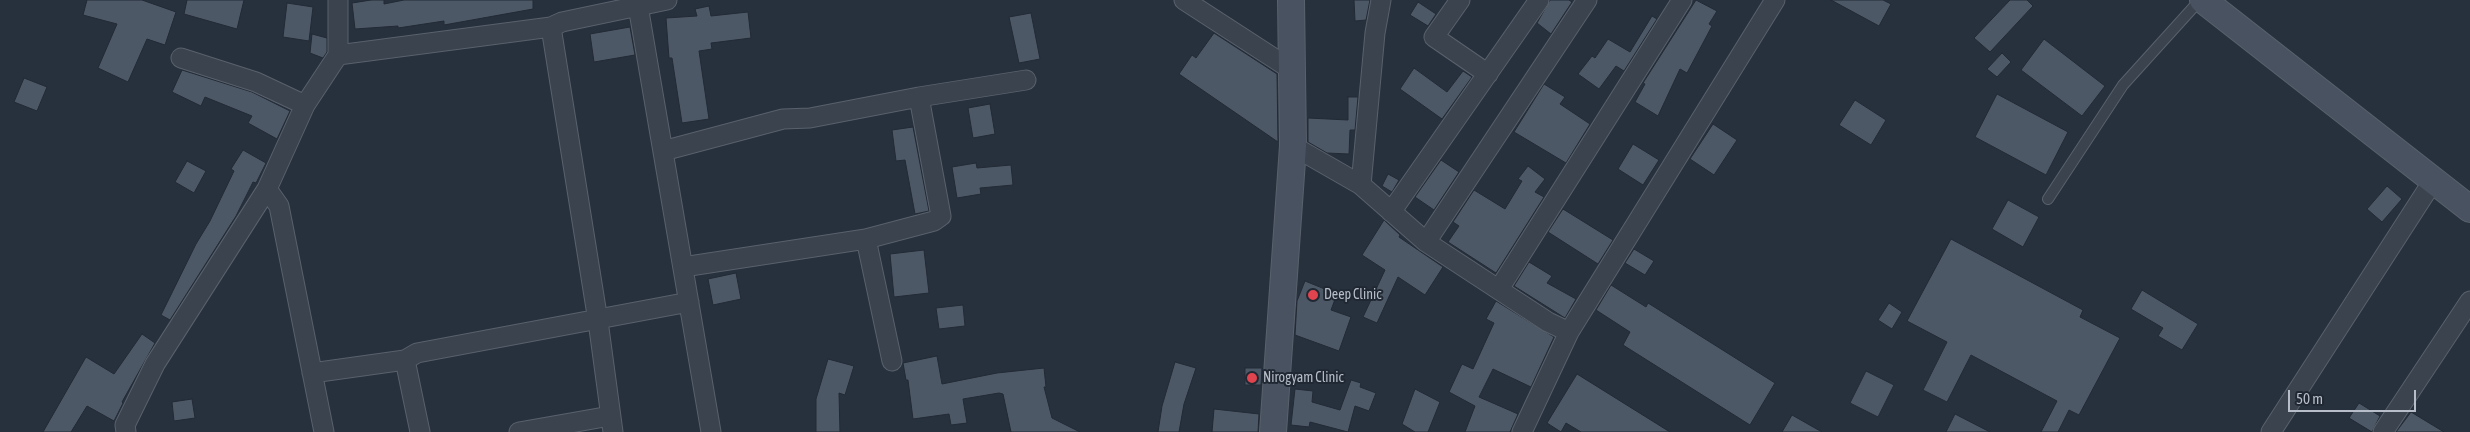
<!DOCTYPE html>
<style>
body{margin:0}
#map{position:relative;width:2470px;height:432px;overflow:hidden;background:#27313e;font-family:"Asap Condensed",sans-serif}
canvas{display:block}
.scale{position:absolute;left:2288px;top:390px;width:128px;height:22px;box-sizing:border-box;border:2px solid #b7bec9;border-top:0;padding-left:6px;font-size:15px;line-height:18px;white-space:nowrap;color:#b7bec9;-webkit-text-stroke:4px #202833;paint-order:stroke}
</style>
<div id="map">
<canvas width="2470" height="432"></canvas>
<div class="scale">50 m</div>
</div>
<script>
const ctx = document.querySelector('canvas').getContext('2d');
ctx.lineJoin = 'round';
function fillPath(path, color) { ctx.fillStyle = color; ctx.fill(path, 'evenodd'); }
const shape = rows => new Path2D(rows.map(r => 'M' + r).join(''));
function trace(path, color, width, dash) { ctx.strokeStyle = color; ctx.lineWidth = width; ctx.lineCap = dash ? 'butt' : 'round'; ctx.setLineDash(dash || []); ctx.stroke(path); }
function drawText(font, color, halo, rows, align = 'center') {
  ctx.font = font + ' "Asap Condensed",sans-serif'; ctx.lineWidth = 4; ctx.setLineDash([]); ctx.textBaseline = 'middle'; ctx.strokeStyle = halo; ctx.fillStyle = color; for (const [text, x, y, turn = 0] of rows) {
    ctx.save(); ctx.translate(x, y); ctx.rotate((+turn || 0) * Math.PI / 180); ctx.textAlign = isNaN(turn) ? turn : align; if (halo) ctx.strokeText(text, 0, 0); ctx.fillText(text, 0, 0); ctx.restore();
  }
}
const building = shape([
 [87,0,142,0,176,12,165,45,147,39,128,82,98,68,117,24,83,15,87,0],
 [187,0,244,0,237,29,184,14,187,0],
 [371,0,384,0,384,4,404,0,533,0,533,9,444,25,444,21,398,28,398,26,355,29,352,3,371,0],
 [1354,0,1370,0,1366,20,1355,21,1354,0],
 [1550,0,1569,0,1572,2,1551,34,1537,23,1550,0],
 [1696,0,1717,11,1709,24,1712,26,1687,73,1680,69,1658,116,1635,102,1645,84,1643,83,1696,0],
 [1831,0,1883,0,1891,4,1879,26,1831,0],
 [2010,0,2027,0,2033,6,1990,52,1974,38,2010,0],
 [1418,2,1436,14,1428,26,1410,15,1418,2],
 [287,3,313,7,309,41,283,37,287,3],
 [709,6,711,16,748,12,751,38,711,43,712,49,699,51,709,119,682,123,672,58,669,58,666,18,697,16,695,9,709,6],
 [1031,13,1040,59,1019,63,1009,17,1031,13],
 [1652,16,1657,19,1624,71,1616,66,1599,89,1578,74,1592,56,1595,58,1608,39,1630,52,1652,16],
 [630,27,635,55,594,62,590,34,630,27],
 [1214,33,1277,74,1278,142,1179,74,1192,55,1196,58,1214,33],
 [312,34,327,38,327,52,323,58,310,53,312,34],
 [2044,39,2105,86,2082,116,2021,70,2044,39],
 [2002,53,2011,62,1997,77,1987,69,2002,53],
 [1414,68,1447,92,1463,71,1472,77,1442,119,1400,89,1414,68],
 [182,70,252,92,290,111,277,139,248,123,252,116,205,97,201,106,172,92,182,70],
 [24,78,47,87,37,111,14,102,24,78],
 [1544,84,1565,97,1560,104,1590,124,1566,163,1514,132,1544,84],
 [1997,94,2068,132,2046,175,1975,137,1997,94],
 [1348,97,1358,97,1355,130,1350,130,1349,154,1327,153,1308,142,1308,118,1348,120,1348,97],
 [1855,100,1886,120,1871,145,1839,125,1855,100],
 [990,104,995,134,973,138,968,108,990,104],
 [1713,124,1737,140,1714,175,1690,159,1713,124],
 [913,127,929,211,915,214,905,160,896,161,892,130,913,127],
 [1633,144,1659,160,1643,185,1618,169,1633,144],
 [243,150,266,163,256,183,253,182,236,216,170,320,161,315,196,244,210,221,234,171,231,169,243,150],
 [1441,160,1459,172,1434,210,1415,197,1441,160],
 [187,161,206,171,194,193,175,182,187,161],
 [976,163,977,168,1011,165,1013,185,980,188,981,194,957,198,952,167,976,163],
 [1528,166,1545,179,1535,192,1544,197,1496,273,1448,242,1459,226,1453,222,1474,190,1505,209,1522,181,1518,179,1528,166],
 [1388,174,1399,180,1392,192,1382,186,1388,174],
 [2387,186,2402,199,2382,222,2367,209,2387,186],
 [2008,200,2039,217,2023,247,1992,229,2008,200],
 [1563,209,1613,240,1598,264,1548,232,1563,209],
 [1384,220,1400,235,1399,237,1443,267,1425,295,1398,277,1377,323,1363,317,1385,270,1362,255,1384,220],
 [1951,239,2083,310,2080,317,2120,338,2079,415,2069,410,2058,432,2041,432,2057,401,1971,355,1947,402,1923,390,1947,342,1907,321,1951,239],
 [1634,249,1654,261,1645,275,1625,263,1634,249],
 [924,250,929,293,894,297,890,254,924,250],
 [1529,262,1552,276,1547,283,1576,299,1565,318,1514,286,1529,262],
 [736,273,741,299,713,305,708,279,736,273],
 [1305,281,1337,294,1331,310,1351,317,1339,351,1295,335,1297,301,1305,281],
 [1611,285,1646,307,1648,303,1775,383,1750,425,1623,345,1630,332,1596,310,1611,285],
 [2142,290,2198,324,2182,350,2158,336,2163,328,2131,309,2142,290],
 [1496,301,1554,337,1531,387,1493,369,1479,397,1518,414,1510,432,1465,432,1475,406,1449,392,1462,364,1473,369,1494,323,1486,319,1496,301],
 [1889,303,1902,312,1892,329,1878,320,1889,303],
 [963,305,965,326,939,329,936,308,963,305],
 [142,334,155,343,122,402,123,403,114,421,87,406,71,432,43,432,86,357,114,374,142,334],
 [937,356,942,384,997,373,1044,368,1046,387,1044,387,1052,418,1080,432,1011,432,1003,394,999,393,963,399,967,423,951,425,949,414,913,419,908,380,906,380,903,363,937,356],
 [828,359,854,366,845,395,839,393,840,432,816,432,816,399,828,359],
 [1175,362,1196,368,1184,404,1179,432,1158,432,1162,406,1175,362],
 [1245,368,1262,368,1261,385,1245,385,1245,368],
 [1866,371,1894,385,1878,417,1850,403,1866,371],
 [1577,374,1670,432,1581,432,1566,423,1561,432,1547,423,1577,374],
 [1351,380,1361,383,1360,387,1376,393,1369,411,1355,406,1348,432,1310,422,1309,427,1291,425,1295,389,1313,391,1312,402,1340,410,1351,380],
 [1415,389,1440,402,1428,432,1415,432,1402,424,1415,389],
 [192,399,195,418,174,421,172,402,192,399],
 [2359,403,2380,416,2372,432,2349,418,2359,403],
 [1214,409,1259,414,1258,432,1212,432,1214,409],
 [2411,412,2444,432,2396,432,2411,412],
 [1955,414,1990,432,1946,432,1955,414],
 [1792,415,1822,432,1782,432,1792,415]
]);
const lane = shape([
 [2048,199,2123,85,2200,0]
]);
const street = shape([
 [637,0,711,432],
 [1184,0,1292,70],
 [1381,0,1375,33,1361,185,1426,242,1548,322,1569,332],
 [1460,0,1434,37,1488,74],
 [551,27,598,321,613,432],
 [338,55,551,27,562,22,667,0],
 [181,58,256,82,305,105],
 [1293,146,1361,185],
 [663,151,783,119,810,118,919,97,1026,80],
 [267,189,279,206,324,432],
 [1391,212,1539,0],
 [866,239,892,361],
 [1426,242,1587,0],
 [683,267,866,239,934,221,941,216,919,97],
 [1499,289,1682,0],
 [405,360,420,432],
 [312,373,405,360,417,353,689,302],
 [126,432,125,425,155,364,267,189,305,105,338,55,338,0],
 [519,432,610,416],
 [1522,432,1569,332,1775,0],
 [2271,432,2433,181],
 [2383,432,2470,301]
]);
const secondary = shape([
 [2203,0,2470,209],
 [1273,432,1293,146,1291,0]
]);
const markers = [
 [1313,295,6,"#e0444e"],
 [1252,378,6,"#e0444e"]
];
const poiNames = [
 ["Deep Clinic",1324,295],
 ["Nirogyam Clinic",1263,378]
];
fillPath(building, '#4d5867');
trace(building, '#222a35', 1);
trace(lane, '#59616c', 12);
trace(street, '#59616c', 21);
trace(secondary, '#59616c', 28);
trace(lane, '#3b434e', 10);
trace(street, '#3b434e', 19);
trace(secondary, '#495261', 26);
for (const [x, y, r, color] of markers) { const dot = new Path2D(); dot.arc(x, y, r, 0, 2 * Math.PI); ctx.fillStyle = color; ctx.fill(dot); trace(dot, '#202833', 2); }
drawText('14px', '#b7bec9', '#202833', poiNames, 'left');
</script>
